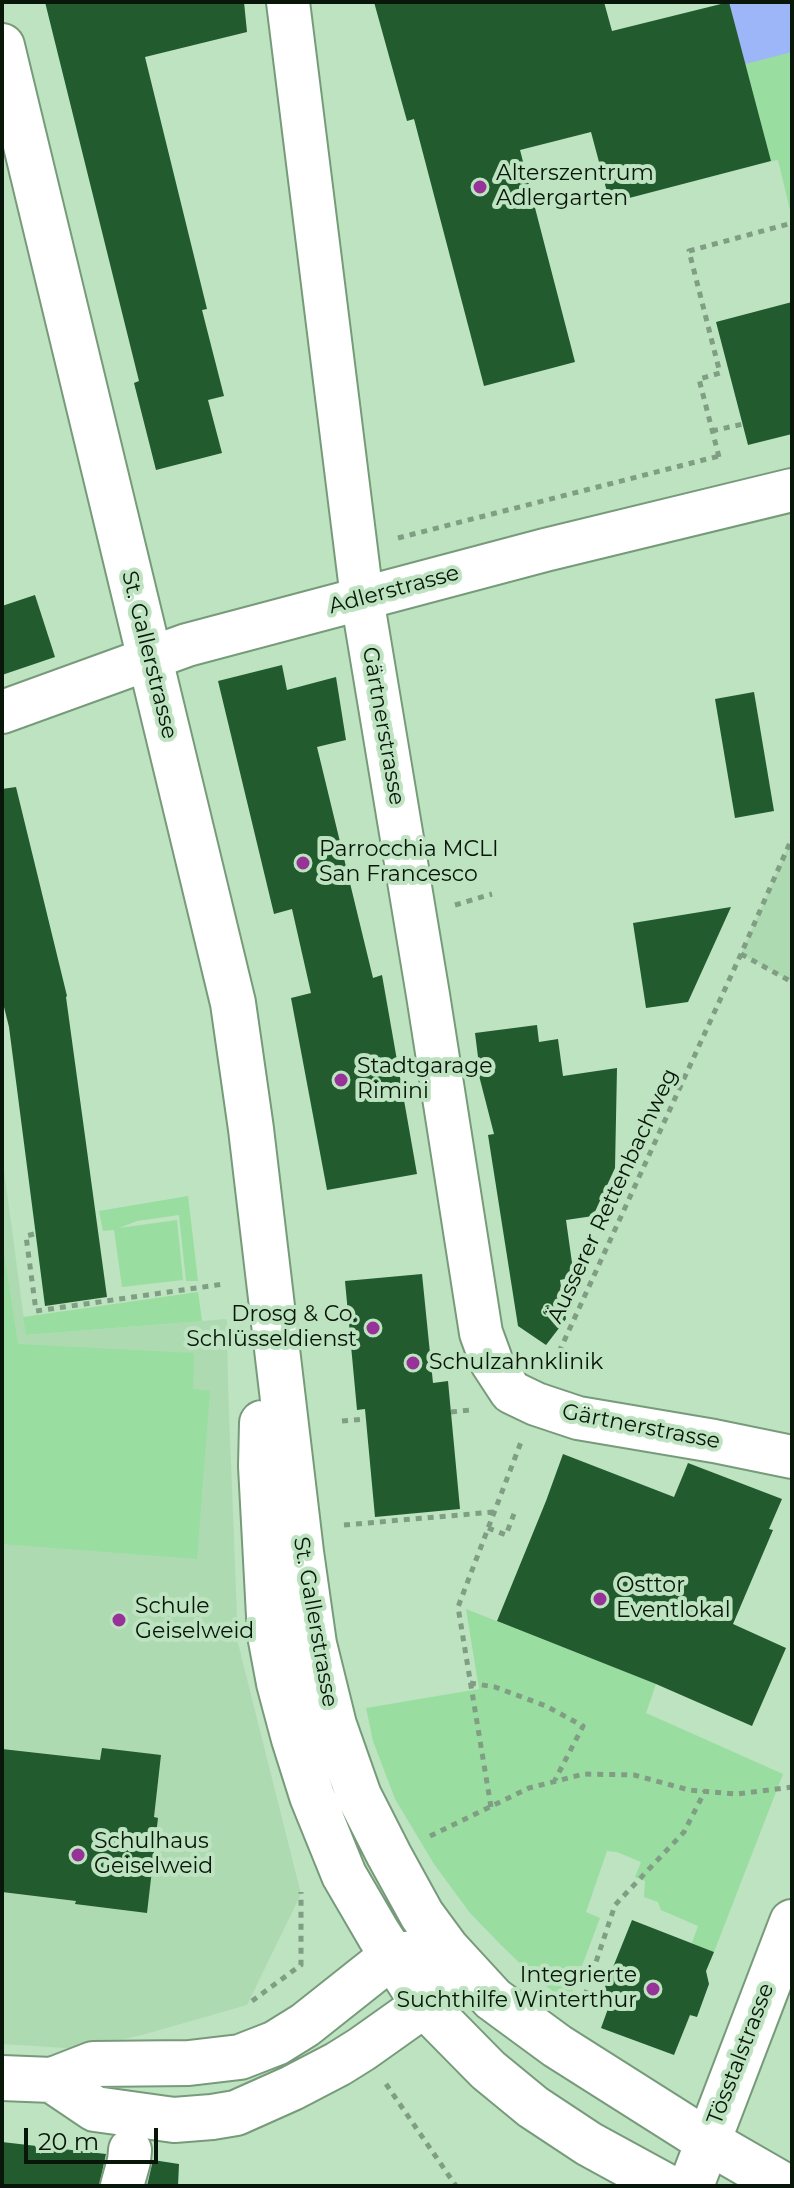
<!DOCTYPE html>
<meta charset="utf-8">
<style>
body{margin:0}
#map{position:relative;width:794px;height:2188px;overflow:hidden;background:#bde3c0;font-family:Montserrat,sans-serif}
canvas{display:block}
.frame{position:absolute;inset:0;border:4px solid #09160a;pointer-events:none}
.scale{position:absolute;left:24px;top:2128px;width:134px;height:36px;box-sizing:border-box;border:4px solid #09160a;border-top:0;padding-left:10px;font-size:24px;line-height:28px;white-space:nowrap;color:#09160a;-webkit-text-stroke:6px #bde3c0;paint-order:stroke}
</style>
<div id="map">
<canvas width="794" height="2188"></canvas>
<div class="frame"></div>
<div class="scale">20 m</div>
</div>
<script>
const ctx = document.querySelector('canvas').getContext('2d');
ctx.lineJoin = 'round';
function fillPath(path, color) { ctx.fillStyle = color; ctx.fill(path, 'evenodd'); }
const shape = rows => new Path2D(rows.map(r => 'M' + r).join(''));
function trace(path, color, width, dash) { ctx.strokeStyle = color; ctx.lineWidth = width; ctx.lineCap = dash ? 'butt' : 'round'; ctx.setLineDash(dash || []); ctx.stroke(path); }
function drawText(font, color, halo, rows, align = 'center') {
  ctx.font = font + ' Montserrat,sans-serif'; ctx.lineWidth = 8; ctx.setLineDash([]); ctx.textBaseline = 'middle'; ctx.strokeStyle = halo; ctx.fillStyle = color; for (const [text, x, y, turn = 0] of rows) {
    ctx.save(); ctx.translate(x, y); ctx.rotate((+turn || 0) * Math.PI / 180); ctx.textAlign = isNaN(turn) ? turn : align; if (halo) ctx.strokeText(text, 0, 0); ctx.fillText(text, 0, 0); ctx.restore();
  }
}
const built = shape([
 [792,838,792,982,741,954],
 [2,1155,26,1335,227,1319,228,1386,238,1643,301,1894,247,2005,142,2035,81,2049,2,2044]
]);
const green = shape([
 [729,2,792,2,792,218,778,160,771,161],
 [188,1196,198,1281,186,1281,179,1215,137,1221,119,1228,177,1220,183,1280,122,1287,114,1230,103,1231,99,1211],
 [2,1240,18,1344,194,1353,193,1389,210,1391,197,1559,2,1544],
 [198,1292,202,1321,26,1335,23,1317],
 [466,1609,656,1684,646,1713,783,1774,714,1952,692,1943,698,1926,661,1910,658,1902,644,1897,645,1881,635,1877,641,1862,617,1852,607,1851,586,1912,600,1918,568,2003,532,1975,500,1944,470,1913,434,1864,395,1799,373,1741,366,1708,479,1689]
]);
const water = shape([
 [729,2,792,2,792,52,745,64]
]);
const building = shape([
 [45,2,244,2,247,32,145,57,207,309,202,310,224,396,208,400,222,453,156,470,134,383,139,381],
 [374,2,604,2,612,31,729,2,771,161,610,203,591,132,520,150,575,362,484,386,414,119,407,121],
 [792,302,792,434,748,445,716,322],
 [35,595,55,657,2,675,2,606],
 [282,665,287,690,336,677,346,740,317,747,373,978,382,975,417,1174,327,1190,291,998,311,993,292,909,274,914,218,681],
 [754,692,774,811,735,818,715,699],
 [16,787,67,996,66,997,107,1297,45,1306,9,1027,2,999,2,789],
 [731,907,688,1002,646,1008,633,923],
 [537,1025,539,1042,558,1039,563,1076,617,1068,615,1168,593,1216,566,1220,574,1277,560,1280,566,1319,546,1345,518,1326,488,1135,494,1134,475,1060,478,1057,475,1033],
 [422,1274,433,1383,448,1381,460,1509,375,1517,365,1409,357,1410,345,1281],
 [563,1454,674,1497,688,1463,782,1499,769,1529,773,1530,733,1624,786,1648,752,1726,656,1684,497,1621,546,1501],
 [102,1748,161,1755,154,1817,158,1818,147,1913,75,1904,76,1901,2,1892,2,1749,100,1760],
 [632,1920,714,1952,706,1971,709,1984,697,2017,690,2015,674,2055,601,2028,609,2006,599,2002],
 [2,2142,106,2154,99,2186,2,2186],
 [153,2160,179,2164,178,2186,147,2186]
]);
const path = shape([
 [712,431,743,424],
 [719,457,699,379,720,373,689,251,792,223],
 [398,538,719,456],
 [455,905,492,894],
 [741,954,792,982],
 [34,1234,26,1236,36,1311,224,1284],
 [554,1363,741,954,792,838],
 [451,1412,470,1410],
 [342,1421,366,1419],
 [344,1525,494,1512],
 [488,1528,506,1535,515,1511],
 [470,1683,495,1687,546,1706,583,1726,555,1780],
 [491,1807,458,1607,521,1442],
 [430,1836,529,1788,584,1774,634,1775,689,1790,737,1794,792,1787],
 [252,2001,301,1965,301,1892],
 [581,2007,615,1905,684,1832,705,1791],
 [386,2084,456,2186]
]);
const street = shape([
 [288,2,362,598,428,995,481,1333,492,1363,511,1392,536,1404,578,1418,714,1441,792,1457],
 [2,712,187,645,545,550,792,490],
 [122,2186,129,2161,130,2150]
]);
const primary = shape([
 [2,46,233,1003,251,1129,301,1552,314,1644,334,1725,359,1796,389,1855,422,1915,447,1949,493,1999,557,2046,707,2141,785,2186],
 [262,1423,261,1466,270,1635,279,1683,294,1739,312,1796,344,1875,379,1935,424,2005,488,2070,533,2107,589,2144,666,2186],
 [2,2078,52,2080,93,2064,189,2063,240,2057,276,2043,305,2025,392,1956,420,1952],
 [52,2080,95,2109,174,2120,212,2117,236,2113,292,2088,338,2064,362,2049,424,2005,435,1977],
 [691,2186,792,1922]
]);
const markers = [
 [480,187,8,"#963298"],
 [303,863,8,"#963298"],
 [341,1080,8,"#963298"],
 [373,1328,8,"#963298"],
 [413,1363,8,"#963298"],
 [600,1599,8,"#963298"],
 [119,1620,8,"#963298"],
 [78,1855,8,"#963298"],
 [653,1989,8,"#963298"]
];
const poiNames = [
 ["Alterszentrum",496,174],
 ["Adlergarten",496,199],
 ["Parrocchia MCLI",319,850],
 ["San Francesco",319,875],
 ["Stadtgarage",357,1067],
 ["Rimini",357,1092],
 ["Drosg & Co.",357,1315,"right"],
 ["Schlüsseldienst",357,1340,"right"],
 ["Schulzahnklinik",429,1363],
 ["Osttor",616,1586],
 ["Eventlokal",616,1611],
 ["Schule",135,1607],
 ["Geiselweid",135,1632],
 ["Schulhaus",94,1842],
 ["Geiselweid",94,1867],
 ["Integrierte",637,1976,"right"],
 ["Suchthilfe Winterthur",637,2001,"right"]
];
const streetNames = [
 ["Adlerstrasse",394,590,-15],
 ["St. Gallerstrasse",149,655,76],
 ["Gärtnerstrasse",383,726,80],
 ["Äusserer Rettenbachweg",613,1196,-65],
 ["Gärtnerstrasse",641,1427,11],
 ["St. Gallerstrasse",315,1622,80],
 ["Tösstalstrasse",741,2054,-69]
];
fillPath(built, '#aedab2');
fillPath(green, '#9adda1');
fillPath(water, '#9db6f7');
fillPath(building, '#225b2d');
trace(street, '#779b7a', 46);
trace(primary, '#779b7a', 48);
trace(path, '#809e83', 5, [6, 6]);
trace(street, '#fff', 42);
trace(primary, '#fff', 44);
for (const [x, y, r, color] of markers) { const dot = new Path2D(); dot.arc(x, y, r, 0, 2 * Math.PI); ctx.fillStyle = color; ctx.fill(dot); trace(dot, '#bde3c0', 3); }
drawText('22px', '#09160a', '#bde3c0', poiNames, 'left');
drawText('22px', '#09160a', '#bde3c0', streetNames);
</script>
